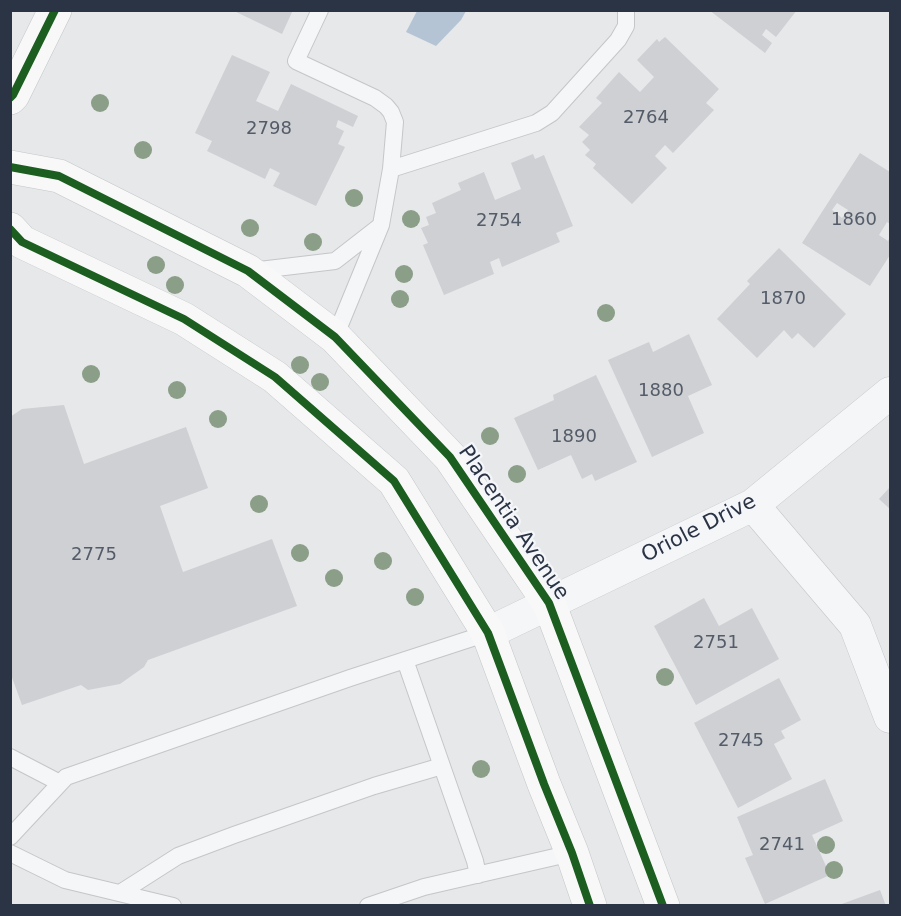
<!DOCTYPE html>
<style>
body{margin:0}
#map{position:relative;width:901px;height:916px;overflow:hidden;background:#e6e8ea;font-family:"DejaVu Sans",sans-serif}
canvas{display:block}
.frame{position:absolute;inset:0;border:12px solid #2b3445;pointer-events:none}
</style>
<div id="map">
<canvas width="901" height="916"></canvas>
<div class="frame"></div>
</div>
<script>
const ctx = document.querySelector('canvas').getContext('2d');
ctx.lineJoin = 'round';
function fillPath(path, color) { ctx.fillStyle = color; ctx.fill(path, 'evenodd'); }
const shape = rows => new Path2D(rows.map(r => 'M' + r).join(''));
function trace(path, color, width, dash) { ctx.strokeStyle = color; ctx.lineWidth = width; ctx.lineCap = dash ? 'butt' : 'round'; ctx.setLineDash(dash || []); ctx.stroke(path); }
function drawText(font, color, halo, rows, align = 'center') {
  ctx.font = font + ' "DejaVu Sans",sans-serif'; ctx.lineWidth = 4.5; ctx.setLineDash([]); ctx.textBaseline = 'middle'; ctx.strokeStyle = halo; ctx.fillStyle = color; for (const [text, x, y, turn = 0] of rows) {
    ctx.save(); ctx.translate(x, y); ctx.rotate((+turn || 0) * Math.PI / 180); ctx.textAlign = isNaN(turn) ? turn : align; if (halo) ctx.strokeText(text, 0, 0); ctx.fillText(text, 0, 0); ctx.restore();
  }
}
const water = shape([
 [417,11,463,10,466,11,461,20,436,46,406,32]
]);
const building = shape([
 [232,10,293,10,282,34],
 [709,10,797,10,776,37,766,29,762,35,772,43,765,53],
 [665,37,719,89,706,103,714,110,673,153,665,145,655,156,667,168,632,204,593,168,596,164,585,155,590,150,582,142,589,135,579,127,602,103,596,98,619,72,640,92,654,77,637,60,657,39,659,42],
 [232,55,270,72,256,101,278,111,291,84,358,116,353,127,338,120,336,127,344,131,338,144,345,147,316,206,273,186,280,173,270,168,265,179,207,151,212,141,195,133],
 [860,153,890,172,890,224,887,222,879,235,888,241,890,237,890,255,870,286,802,243],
 [837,203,848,210,842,218,832,210],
 [533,154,535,159,544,155,573,226,556,233,560,242,502,267,499,258,490,262,494,274,444,295,423,245,428,243,421,228,429,225,426,217,436,213,432,203,461,190,458,183,484,172,495,200,521,189,511,163],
 [779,248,846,314,814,348,798,333,792,339,784,330,757,358,717,319,750,284,747,281],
 [689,334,712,385,688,396,704,433,652,457,608,360,649,342,653,352],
 [596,375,637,462,595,481,592,474,582,479,571,455,538,470,514,418,554,400,553,395],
 [64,405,84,464,186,427,208,488,160,506,183,572,272,539,297,606,148,660,144,667,120,684,88,690,81,685,22,705,10,672,10,417,22,409],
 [890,487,890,509,879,499],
 [704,598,719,626,752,608,779,659,696,705,654,626],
 [779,678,801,720,781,731,785,738,774,744,792,779,738,808,694,723],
 [825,779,843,821,812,835,830,875,765,904,745,858,753,855,737,817],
 [880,890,886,906,839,906,839,905]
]);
const lane = shape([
 [320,10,296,61,375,98,386,106,391,112,395,122,391,169],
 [251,271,335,261,380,226],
 [335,337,381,225,391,169,536,123,552,113,618,40,626,26,626,10],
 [405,660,475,861,478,875],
 [10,757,60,783],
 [10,837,66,777,350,678,488,633],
 [10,853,65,880,173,906],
 [120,893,178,856,234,835,374,786,442,766],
 [368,906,424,887,572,853]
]);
const street = shape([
 [753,505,855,625,890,717],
 [488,633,753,505,890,393]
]);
const secondary = shape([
 [10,167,59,176,248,271,335,337,450,457,549,603,663,906],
 [10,229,22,242,184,319,275,377,394,481,488,633,544,784,572,853,590,906]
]);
const primary = shape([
 [10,98,13,95,55,10]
]);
const cycleway = shape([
 [10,98,13,95,55,10],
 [10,167,59,176,248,271,335,337,450,457,549,603,663,906],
 [10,229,22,242,184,319,275,377,394,481,488,633,544,784,572,853,590,906]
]);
const trees = [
 [100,103],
 [143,150],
 [354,198],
 [411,219],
 [250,228],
 [313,242],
 [156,265],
 [404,274],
 [175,285],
 [400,299],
 [606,313],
 [300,365],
 [91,374],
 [320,382],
 [177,390],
 [218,419],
 [490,436],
 [517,474],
 [259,504],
 [300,553],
 [383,561],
 [334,578],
 [415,597],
 [665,677],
 [481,769],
 [826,845],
 [834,870]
];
const numberNames = [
 ["2764",646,118],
 ["2798",269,129],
 ["1860",854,220],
 ["2754",499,221],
 ["1870",783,299],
 ["1880",661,391],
 ["1890",574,437],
 ["2775",94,555],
 ["2751",716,643],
 ["2745",741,741],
 ["2741",782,845]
];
const streetNames = [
 ["Placentia Avenue",513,523,56],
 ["Oriole Drive",699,529,-27]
];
fillPath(water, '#b4c4d5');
fillPath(building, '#ced0d3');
trace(lane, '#c4c6c8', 18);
trace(street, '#c4c6c8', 33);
trace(secondary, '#c4c6c8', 34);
trace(primary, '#c2c5c8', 34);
trace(lane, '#f5f6f7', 16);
trace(street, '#f5f6f7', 32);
trace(secondary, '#f8f8f8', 33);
trace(primary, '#f8f8f8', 33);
trace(cycleway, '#1b5e20', 8);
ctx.fillStyle = '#8a9e88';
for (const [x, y] of trees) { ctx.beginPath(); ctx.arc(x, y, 9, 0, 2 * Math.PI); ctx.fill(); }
drawText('18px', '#545c69', null, numberNames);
drawText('21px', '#2b3445', '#f4f6f9', streetNames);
</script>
